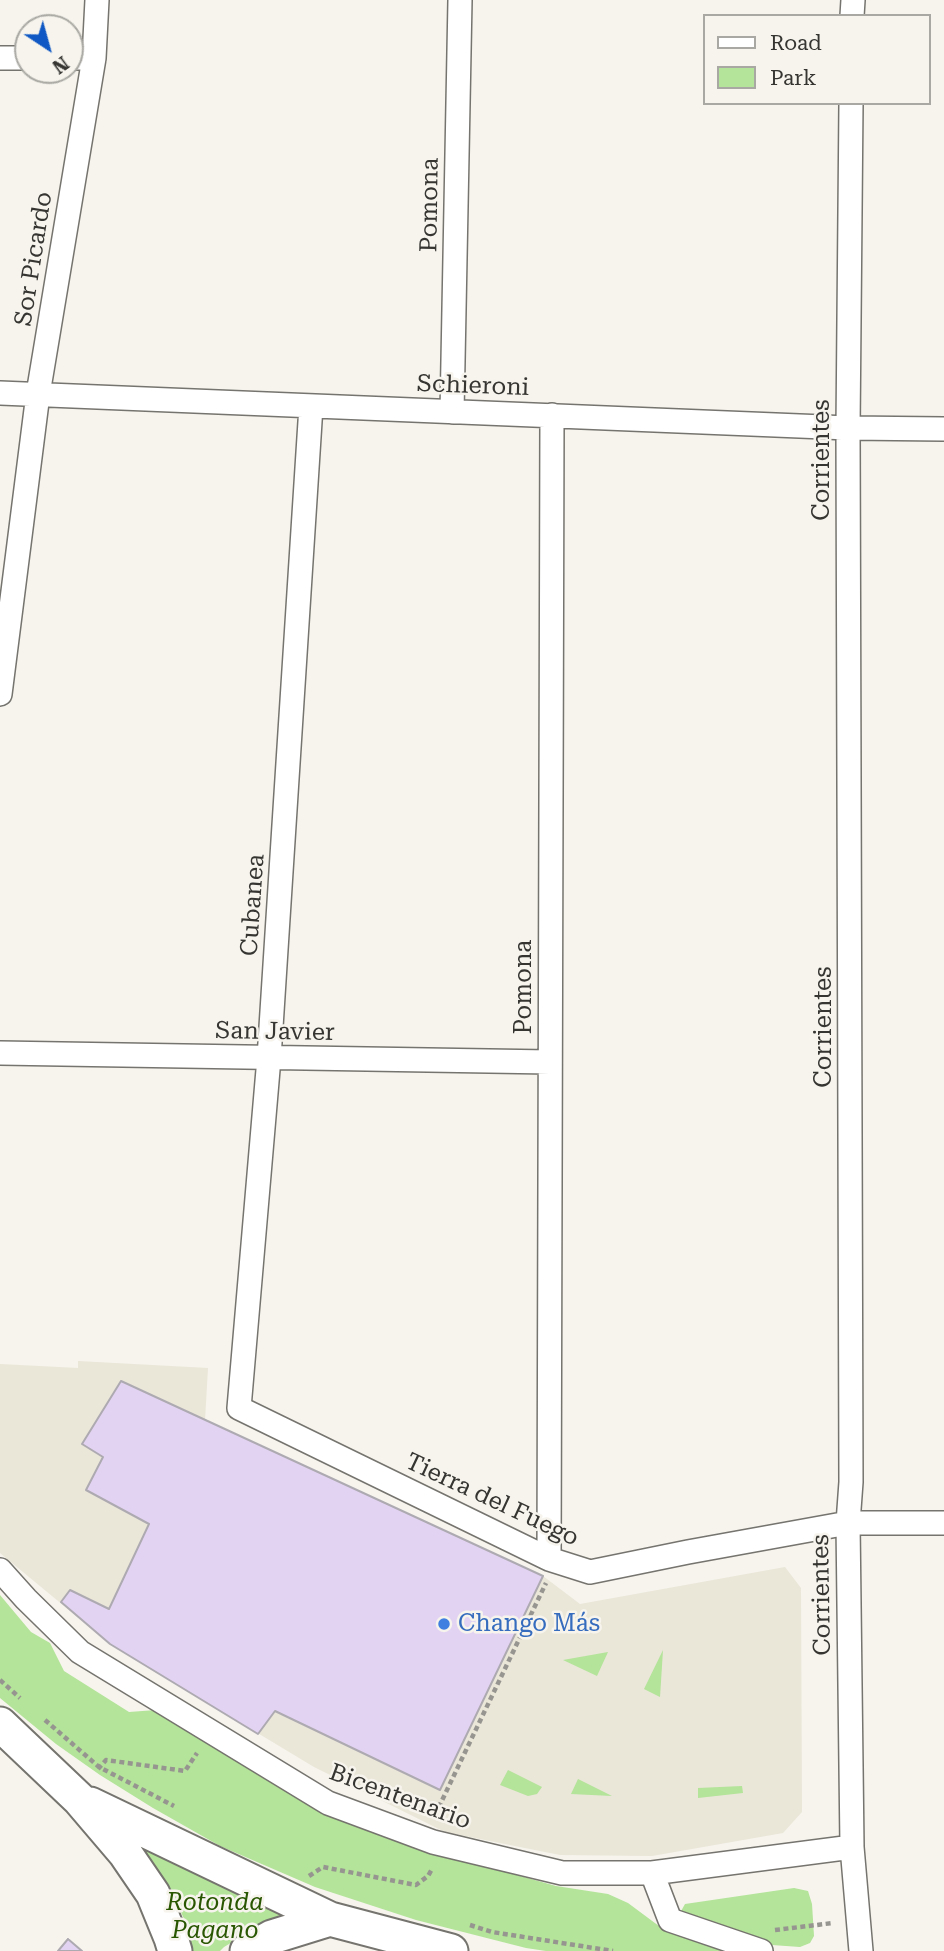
<!DOCTYPE html>
<meta charset="utf-8">
<style>
body{margin:0}
#map{position:relative;width:944px;height:1951px;overflow:hidden;background:#f6f4ed;font-family:"Roboto Serif",serif}
canvas{display:block}
.legend{position:absolute;left:703px;top:14px;width:228px;height:91px;box-sizing:border-box;background:#f6f4ed;border:2px solid #a9a8a2;margin:0;padding:9px 12px;list-style:none;font-size:21px;color:#363532}
.legend li{display:flex;align-items:center;gap:14px;height:35px}
.legend b{width:35px;border:2px solid #a9a8a2}
.north{position:absolute;left:14px;top:14px;width:70px;height:70px;box-sizing:border-box;background:#f6f4ed;border:2px solid #a9a8a2;border-radius:50%;rotate:144deg;font-size:19px;font-weight:700;line-height:28px;text-align:center;color:#363532}
.north::after{content:'';display:block;margin:auto;width:24px;height:32px;background:#1059c4;clip-path:polygon(50% 0,100% 100%,50% 72%,0 100%)}
</style>
<div id="map">
<canvas width="944" height="1951"></canvas>
<ul class="legend">
<li><b style="height:9px;background:#fff"></b>Road</li>
<li><b style="height:19px;background:#b3e499"></b>Park</li>
</ul>
<div class="north">N</div>
</div>
<script>
const ctx = document.querySelector('canvas').getContext('2d');
ctx.lineJoin = 'round';
function fillPath(path, color) { ctx.fillStyle = color; ctx.fill(path, 'evenodd'); }
const shape = rows => new Path2D(rows.map(r => 'M' + r).join(''));
function trace(path, color, width, dash) { ctx.strokeStyle = color; ctx.lineWidth = width; ctx.lineCap = dash ? 'butt' : 'round'; ctx.setLineDash(dash || []); ctx.stroke(path); }
function drawText(font, color, halo, rows, align = 'center') {
  ctx.font = font + ' "Roboto Serif",serif'; ctx.lineWidth = 5; ctx.setLineDash([]); ctx.textBaseline = 'middle'; ctx.strokeStyle = halo; ctx.fillStyle = color; for (const [text, x, y, turn = 0] of rows) {
    ctx.save(); ctx.translate(x, y); ctx.rotate((+turn || 0) * Math.PI / 180); ctx.textAlign = isNaN(turn) ? turn : align; if (halo) ctx.strokeText(text, 0, 0); ctx.fillText(text, 0, 0); ctx.restore();
  }
}
const built = shape([
 [78,1361,208,1368,205,1420,543,1576,580,1604,785,1567,801,1588,802,1812,783,1833,652,1856,560,1855,445,1832,314,1767,110,1644,0,1553,0,1364,78,1368]
]);
const green = shape([
 [0,1595,31,1632,50,1643,64,1671,129,1712,156,1710,435,1852,556,1886,608,1894,628,1903,667,1932,725,1951,546,1951,526,1948,416,1920,315,1887,220,1846,153,1808,100,1775,56,1744,0,1698],
 [663,1650,660,1697,644,1689],
 [608,1652,597,1676,563,1660],
 [508,1770,542,1787,537,1794,528,1796,500,1785],
 [578,1779,612,1796,571,1794],
 [742,1786,743,1793,698,1798,698,1788],
 [136,1840,212,1881,284,1911,282,1919,254,1929,224,1947,220,1951,193,1951,185,1921,175,1899,132,1844],
 [794,1888,808,1891,812,1904,814,1936,810,1943,800,1947,772,1945,680,1913,685,1904]
]);
const building = shape([
 [121,1381,543,1576,440,1790,275,1711,258,1734,110,1644,61,1602,70,1590,109,1609,149,1524,86,1490,103,1457,82,1444,121,1381],
 [68,1939,82,1951,58,1951,68,1939]
]);
const path = shape([
 [0,1680,20,1698],
 [45,1720,99,1767,174,1806],
 [98,1769,106,1760,185,1771,197,1753],
 [435,1815,546,1583],
 [309,1876,323,1867,416,1885,428,1876,432,1869],
 [470,1925,492,1932,613,1951],
 [775,1930,833,1923]
]);
const street = shape([
 [852,16,853,0],
 [0,58,28,58],
 [70,58,94,58],
 [851,103,848,428,851,1482,848,1523,852,1847,861,1951],
 [0,393,848,428,944,429],
 [311,406,269,1058,239,1408,549,1559,590,1572,688,1552,848,1523,944,1523],
 [452,412,460,0],
 [0,694,38,394,94,58,97,0],
 [0,1053,550,1062],
 [549,1559,552,415],
 [0,1570,26,1599,80,1652,328,1803,433,1842,562,1873,652,1873,852,1847],
 [652,1873,670,1920,761,1951]
]);
const secondary = shape([
 [0,1724,79,1799,125,1853,153,1894,171,1938,175,1951],
 [90,1804,330,1919],
 [247,1951,272,1937,330,1919,451,1951]
]);
const markers = [
 [444,1624,7,"#3f7fe0"]
];
const streetNames = [
 ["Pomona",430,205,-89],
 ["Sor Picardo",34,259,-81],
 ["Schieroni",473,386,2],
 ["Corrientes",822,460,-90],
 ["Cubanea",253,905,-86],
 ["Pomona",524,987,-90],
 ["Corrientes",824,1027,-90],
 ["San Javier",275,1032,1],
 ["Tierra del Fuego",492,1500,25],
 ["Corrientes",822,1595,-91],
 ["Bicentenario",400,1797,20]
];
const shopNames = [
 ["Chango Más",458,1624]
];
const parkNames = [
 ["Rotonda",215,1903],
 ["Pagano",215,1931]
];
fillPath(built, '#eae6d8');
fillPath(green, '#b3e499');
fillPath(building, '#e3d3f3');
trace(building, '#aeaab1', 2);
trace(street, '#76746e', 26);
trace(secondary, '#76746e', 37);
trace(path, '#979590', 4.5, [5, 3.5]);
trace(street, '#fff', 23);
trace(secondary, '#fff', 33);
for (const [x, y, r, color] of markers) { const dot = new Path2D(); dot.arc(x, y, r, 0, 2 * Math.PI); ctx.fillStyle = color; ctx.fill(dot); trace(dot, '#f6f4ed', 2.5); }
drawText('24px', '#363532', '#f6f4ed', streetNames);
drawText('24px', '#366cbe', '#f6f4ed', shopNames, 'left');
drawText('italic 24px', '#295600', '#f6f4ed', parkNames);
</script>
